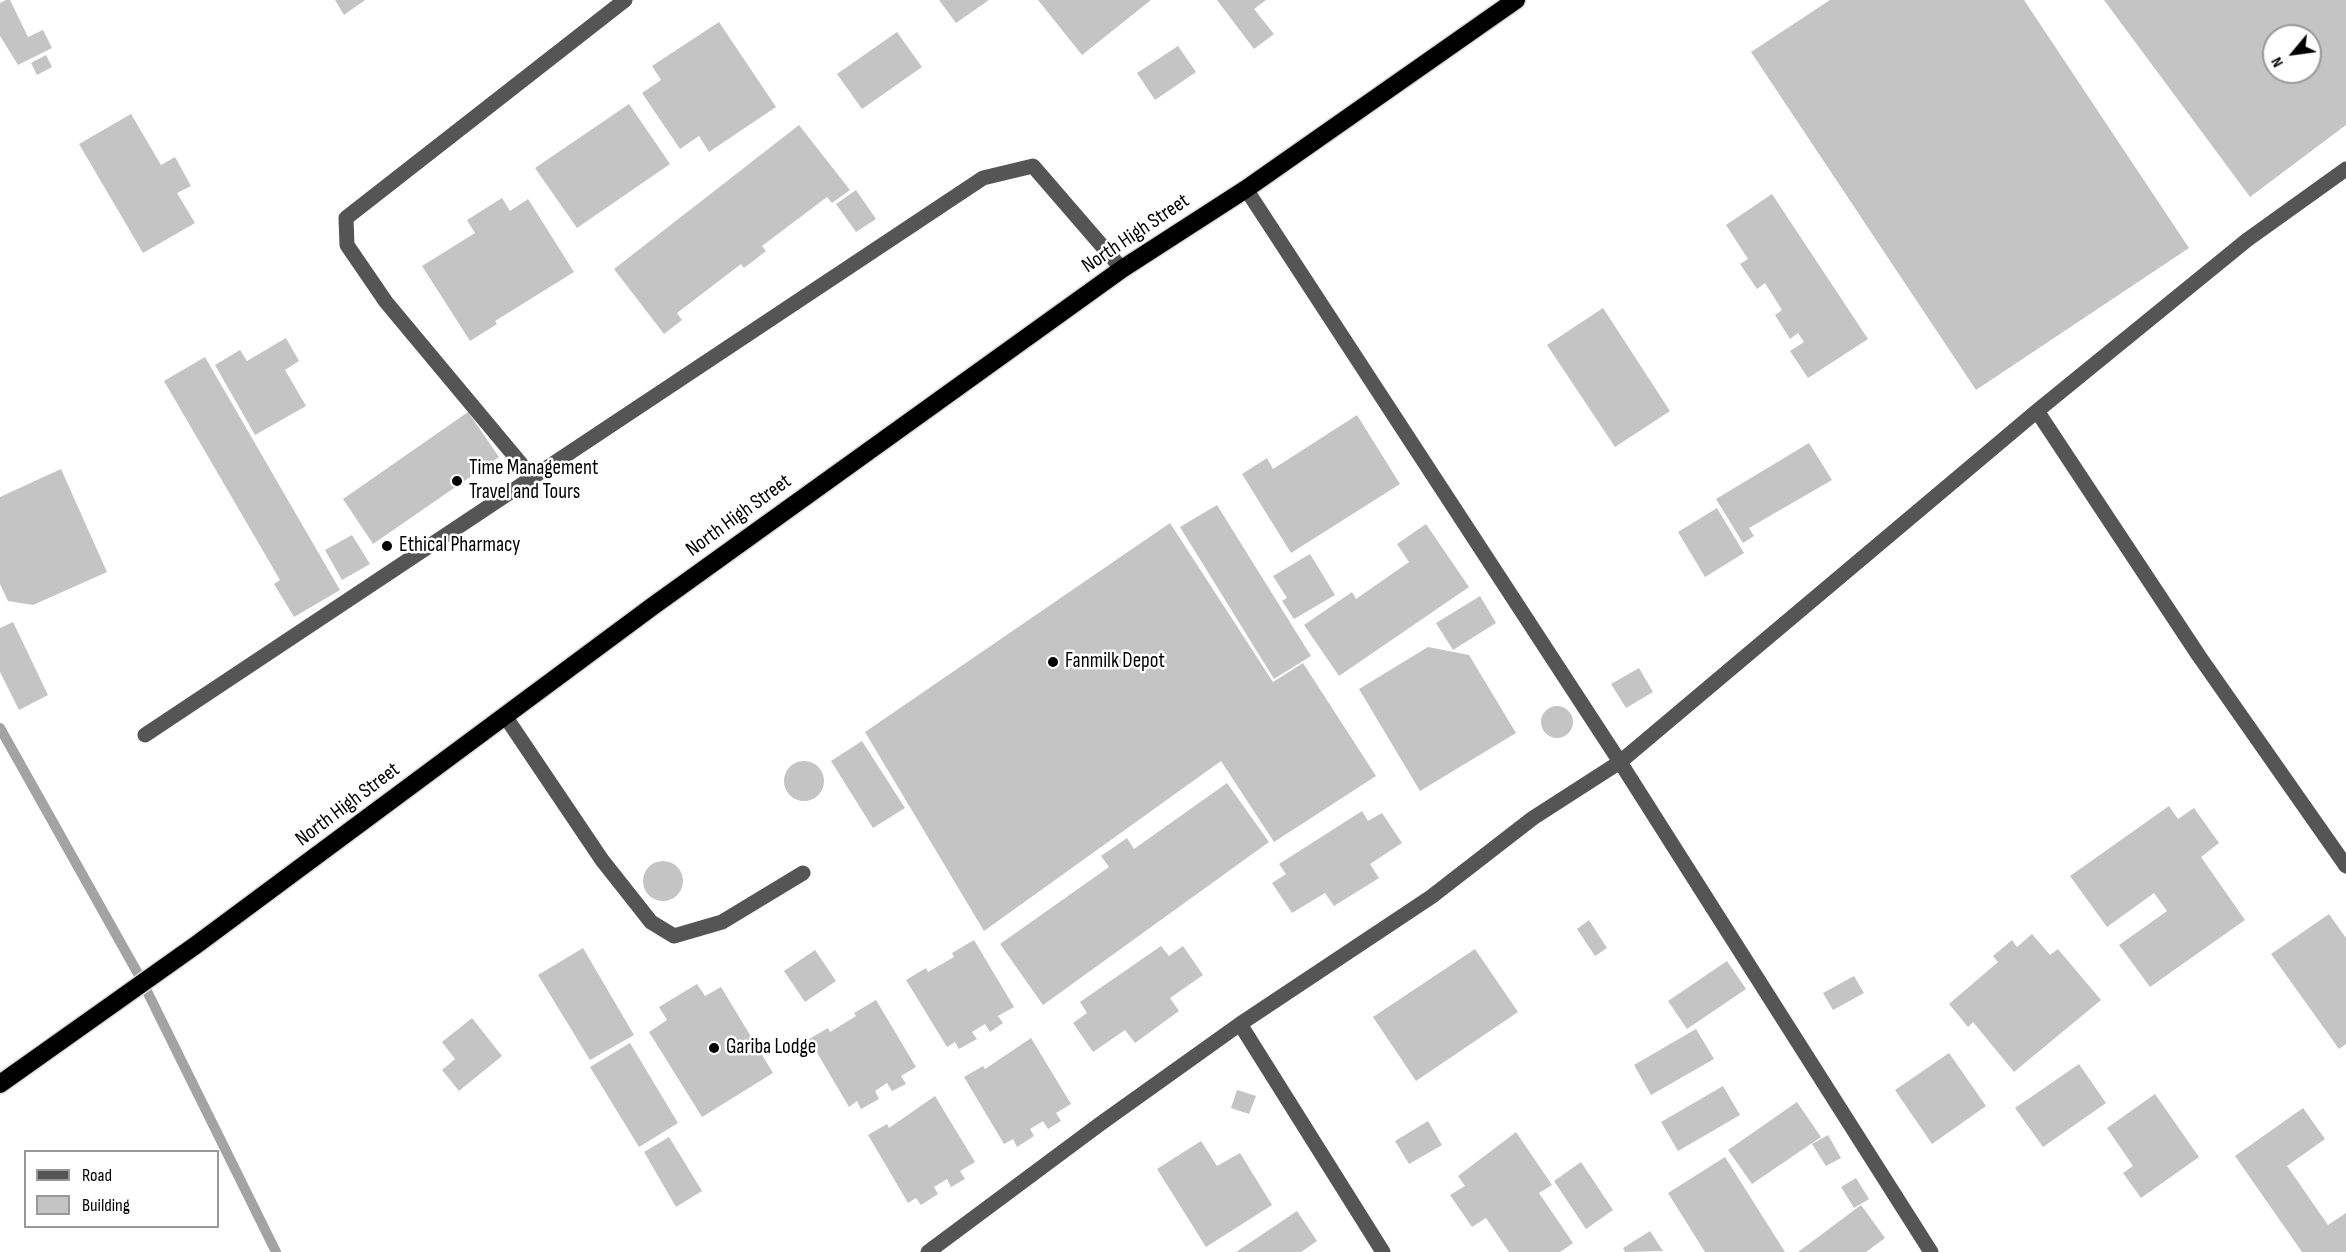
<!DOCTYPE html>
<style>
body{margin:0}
#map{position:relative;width:2346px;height:1252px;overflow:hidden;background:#fff;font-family:"Sofia Sans Condensed",sans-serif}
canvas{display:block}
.legend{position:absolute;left:24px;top:1150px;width:195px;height:78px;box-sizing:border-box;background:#fff;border:2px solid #999;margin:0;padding:8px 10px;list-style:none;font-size:18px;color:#000}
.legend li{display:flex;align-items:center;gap:12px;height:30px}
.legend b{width:30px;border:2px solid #999}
.north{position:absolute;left:2262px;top:24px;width:60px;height:60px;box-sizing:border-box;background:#fff;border:2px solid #999;border-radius:50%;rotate:241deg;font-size:16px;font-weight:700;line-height:24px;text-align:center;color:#000}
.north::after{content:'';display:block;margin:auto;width:21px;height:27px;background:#000;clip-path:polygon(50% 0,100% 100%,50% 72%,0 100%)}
</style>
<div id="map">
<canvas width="2346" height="1252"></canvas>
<ul class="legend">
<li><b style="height:8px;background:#555"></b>Road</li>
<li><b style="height:16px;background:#c4c4c4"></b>Building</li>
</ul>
<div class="north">N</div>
</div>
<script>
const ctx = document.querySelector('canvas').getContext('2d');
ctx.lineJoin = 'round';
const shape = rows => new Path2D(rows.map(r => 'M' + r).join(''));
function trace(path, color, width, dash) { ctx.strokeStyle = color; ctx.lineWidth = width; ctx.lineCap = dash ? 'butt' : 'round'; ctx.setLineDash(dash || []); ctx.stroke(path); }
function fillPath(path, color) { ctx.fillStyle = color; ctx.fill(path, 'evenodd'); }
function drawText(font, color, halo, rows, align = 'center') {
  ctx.font = font + ' "Sofia Sans Condensed",sans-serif'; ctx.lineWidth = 5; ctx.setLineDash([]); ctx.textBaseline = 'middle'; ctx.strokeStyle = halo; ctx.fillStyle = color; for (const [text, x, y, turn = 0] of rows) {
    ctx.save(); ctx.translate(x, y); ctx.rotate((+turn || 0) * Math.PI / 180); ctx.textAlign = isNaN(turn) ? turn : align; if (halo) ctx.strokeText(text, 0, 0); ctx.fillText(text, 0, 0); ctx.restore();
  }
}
const stream = shape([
 [0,728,141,979,276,1252]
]);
const building = shape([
 [6,0,10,0,28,37,43,30,52,48,18,65,0,36,0,3],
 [335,0,365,0,344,15],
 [939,0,989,0,956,23],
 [1038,0,1151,0,1082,55],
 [1217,0,1266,0,1254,9,1274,34,1254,49],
 [1830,0,2024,0,2189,248,1976,390,1751,52],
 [2104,0,2346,0,2346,125,2250,197],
 [2274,36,2310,36,2310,72,2274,72],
 [719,22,776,107,709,152,699,136,680,149,642,93,661,80,652,66],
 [897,32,922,67,862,109,837,74],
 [1178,46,1196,72,1155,100,1137,73],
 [46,55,52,67,37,75,31,63],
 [629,104,670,164,577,228,535,168],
 [131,114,161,165,175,157,191,186,177,193,195,223,143,253,79,144],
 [799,125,850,190,832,203,827,197,762,246,766,251,744,268,741,264,677,313,682,320,664,334,614,269],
 [856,190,876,219,856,232,836,204],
 [1772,194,1868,339,1808,378,1790,351,1804,342,1798,333,1790,339,1775,315,1782,310,1765,283,1757,289,1740,264,1748,259,1726,225],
 [502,198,510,211,528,199,574,272,495,321,497,324,470,341,422,266,475,233,467,220],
 [1603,308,1670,411,1615,447,1547,345],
 [286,338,299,361,285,370,306,406,255,435,215,365,240,350,247,361],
 [205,357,340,590,294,617,274,584,280,580,164,381],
 [468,412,499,457,373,544,343,499],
 [1357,415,1400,484,1291,553,1242,474,1267,458,1273,469],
 [1809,443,1832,480,1749,528,1754,536,1743,543,1716,499],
 [61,469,107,572,33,605,8,601,0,584,0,497],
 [1217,505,1311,656,1274,679,1180,527],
 [1717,508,1744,553,1705,577,1678,532],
 [1170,523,1273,682,1303,663,1376,776,1274,842,1221,761,984,931,865,732],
 [1426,524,1469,587,1339,676,1304,625,1352,592,1356,599,1409,562,1397,544],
 [352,535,370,564,342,580,325,550],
 [1310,554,1335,595,1294,619,1282,601,1287,598,1273,576],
 [1480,596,1496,623,1453,650,1436,623],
 [13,622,48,695,19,710,0,672,0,628],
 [1428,647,1469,655,1516,733,1420,791,1359,689],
 [1639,668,1653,692,1626,708,1611,684],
 '1541 722a16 16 0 1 1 32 0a16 16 0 1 1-32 0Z',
 [862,741,905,808,873,828,831,761],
 '784 781a20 20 0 1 1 40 0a20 20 0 1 1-40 0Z',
 [1227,783,1269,842,1043,1005,1000,944,1109,867,1101,856,1127,838,1134,849],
 [2169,806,2178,819,2194,808,2219,843,2201,857,2245,920,2150,987,2119,945,2167,911,2154,893,2107,927,2070,876],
 [1362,811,1368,821,1382,813,1402,843,1370,864,1379,878,1334,906,1325,893,1292,913,1272,883,1286,874,1279,864],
 '643 881a20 20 0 1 1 40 0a20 20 0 1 1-40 0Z',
 [2329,914,2346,938,2346,1044,2339,1049,2271,954],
 [1589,920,1607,948,1595,956,1577,929],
 [2032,934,2050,955,2058,949,2101,1000,2014,1072,1973,1022,1968,1027,1949,1004,1998,962,1993,956,2012,940,2017,947],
 [974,940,1014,1007,998,1016,1003,1023,990,1032,985,1024,972,1032,977,1039,959,1049,955,1042,947,1047,906,980,926,968,928,972,954,957,952,953],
 [1161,946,1169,956,1183,946,1203,975,1170,998,1179,1011,1135,1043,1125,1030,1093,1052,1073,1023,1087,1013,1080,1002],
 [583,948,634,1035,590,1060,538,975],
 [1475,949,1518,1012,1416,1081,1373,1017],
 [815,950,836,981,805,1002,784,971],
 [1727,961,1746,989,1687,1029,1668,1001],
 [1854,976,1864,993,1833,1010,1823,993],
 [697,984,705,996,721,987,773,1073,702,1117,649,1032,667,1020,659,1007],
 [876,1000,916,1067,901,1076,906,1084,892,1091,887,1083,875,1091,879,1099,861,1109,857,1101,849,1107,809,1039,828,1028,830,1032,856,1016,854,1013],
 [472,1018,502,1056,459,1091,442,1070,455,1059,442,1042],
 [1696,1029,1714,1059,1651,1095,1634,1065],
 [1031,1038,1071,1104,1056,1113,1061,1121,1048,1129,1043,1121,1030,1129,1034,1136,1017,1147,1013,1139,1004,1144,964,1077,983,1066,985,1069],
 [630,1043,678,1123,639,1147,590,1067],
 [1949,1053,1986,1106,1932,1144,1895,1090],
 [2079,1064,2106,1103,2043,1147,2015,1108],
 [1723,1086,1740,1115,1678,1151,1661,1122],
 [1237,1090,1256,1096,1249,1114,1231,1108],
 [2155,1094,2199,1157,2141,1198,2123,1173,2133,1166,2107,1128],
 [935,1096,975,1162,960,1171,965,1179,951,1187,947,1179,934,1187,938,1194,921,1205,916,1198,908,1203,868,1135,887,1124,889,1128],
 [1797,1102,1821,1137,1752,1184,1728,1150],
 [2303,1108,2325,1139,2287,1166,2328,1225,2346,1213,2346,1252,2302,1252,2235,1156],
 [1428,1121,1442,1145,1409,1164,1395,1141],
 [1516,1132,1552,1185,1539,1193,1573,1243,1560,1252,1509,1252,1486,1218,1472,1227,1450,1195,1465,1186,1458,1176],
 [1828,1135,1841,1158,1826,1166,1812,1144],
 [669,1137,702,1191,676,1207,644,1152],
 [1201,1141,1217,1166,1240,1153,1272,1205,1206,1247,1157,1169],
 [1725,1157,1785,1252,1705,1252,1668,1193],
 [1581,1162,1613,1210,1586,1229,1554,1181],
 [1856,1178,1869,1199,1854,1208,1841,1187],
 [1861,1205,1885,1238,1866,1252,1798,1252],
 [1297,1211,1317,1241,1301,1252,1236,1252],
 [1650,1231,1663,1251,1625,1252,1623,1248]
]);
const minor = shape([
 [1246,189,1620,762,1931,1252],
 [2037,411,2199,656,2346,866],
 [532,477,386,302,347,245,346,218,625,0],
 [505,716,602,860,651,922,674,936,722,922,803,873],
 [145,735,983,178,1033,166,1122,269],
 [1240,1024,1383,1252],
 [928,1252,1100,1124,1240,1024,1431,897,1533,818,1620,762,2037,411,2247,240,2346,169]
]);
const highway = shape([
 [0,1084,196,945,653,606,1122,269,1246,189,1516,0]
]);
const markers = [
 [457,481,6,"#000"],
 [387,546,6,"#000"],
 [1053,662,6,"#000"],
 [714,1048,6,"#000"]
];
const streetNames = [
 ["North High Street",1136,234,-34],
 ["North High Street",739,516,-36],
 ["North High Street",348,805,-37]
];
const poiNames = [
 ["Time Management",469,469],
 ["Travel and Tours",469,493],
 ["Ethical Pharmacy",399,546],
 ["Fanmilk Depot",1065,662],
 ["Gariba Lodge",726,1048]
];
trace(stream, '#a3a3a3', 10);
fillPath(building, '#c4c4c4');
trace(highway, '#dbdbdb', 21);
trace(minor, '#555', 15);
trace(highway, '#000', 18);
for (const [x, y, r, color] of markers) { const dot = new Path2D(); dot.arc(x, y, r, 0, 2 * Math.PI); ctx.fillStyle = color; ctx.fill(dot); trace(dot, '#fff', 2); }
drawText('21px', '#000', '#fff', streetNames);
drawText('21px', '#000', '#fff', poiNames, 'left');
</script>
